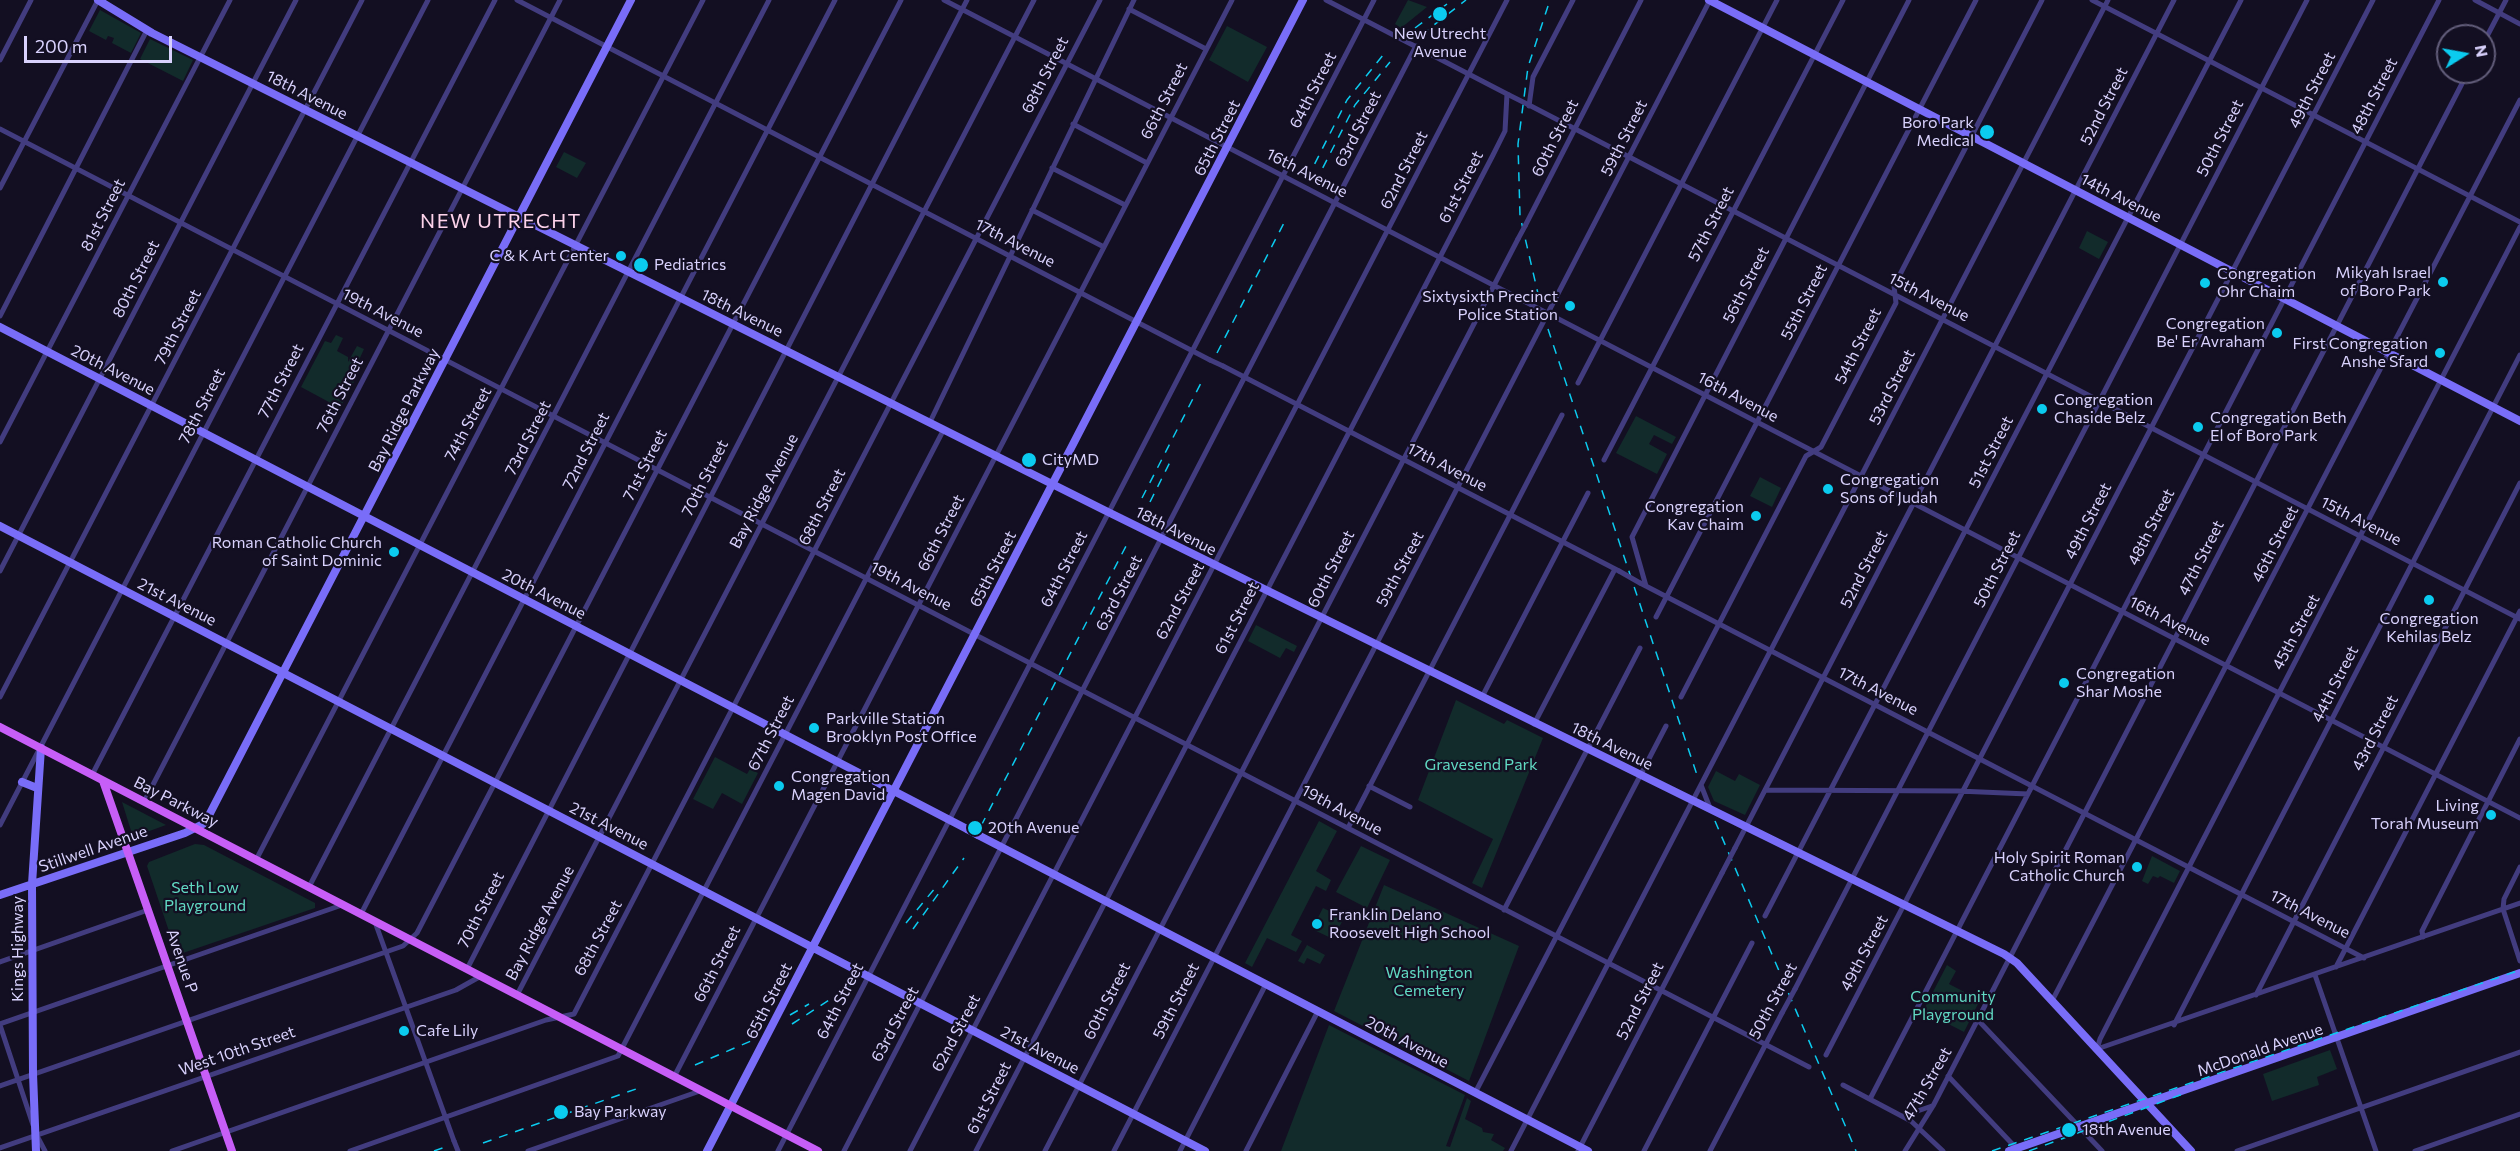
<!DOCTYPE html>
<style>
body{margin:0}
#map{position:relative;width:2520px;height:1151px;overflow:hidden;background:#130f22;font-family:Commissioner,sans-serif}
canvas{display:block}
.north{position:absolute;left:2436px;top:24px;width:60px;height:60px;box-sizing:border-box;background:#130f22;border:2px solid #625d7a;border-radius:50%;rotate:79deg;font-size:16px;font-weight:700;line-height:24px;text-align:center;color:#d9d2fd}
.north::after{content:'';display:block;margin:auto;width:21px;height:27px;background:#0bcbef;clip-path:polygon(50% 0,100% 100%,50% 72%,0 100%)}
.scale{position:absolute;left:24px;top:36px;width:148px;height:27px;box-sizing:border-box;border:3px solid #d9d2fd;border-top:0;padding-left:8px;font-size:18px;line-height:21px;white-space:nowrap;color:#d9d2fd;-webkit-text-stroke:4px #130f22;paint-order:stroke}
</style>
<div id="map">
<canvas width="2520" height="1151"></canvas>
<div class="north">N</div>
<div class="scale">200 m</div>
</div>
<script>
const ctx = document.querySelector('canvas').getContext('2d');
ctx.lineJoin = 'round';
function fillPath(path, color) { ctx.fillStyle = color; ctx.fill(path, 'evenodd'); }
const shape = rows => new Path2D(rows.map(r => 'M' + r).join(''));
function trace(path, color, width, dash) { ctx.strokeStyle = color; ctx.lineWidth = width; ctx.lineCap = dash ? 'butt' : 'round'; ctx.setLineDash(dash || []); ctx.stroke(path); }
function drawText(font, color, halo, rows, align = 'center') {
  ctx.font = font + ' Commissioner,sans-serif'; ctx.lineWidth = 4.5; ctx.setLineDash([]); ctx.textBaseline = 'middle'; ctx.strokeStyle = halo; ctx.fillStyle = color; for (const [text, x, y, turn = 0] of rows) {
    ctx.save(); ctx.translate(x, y); ctx.rotate((+turn || 0) * Math.PI / 180); ctx.textAlign = isNaN(turn) ? turn : align; if (halo) ctx.strokeText(text, 0, 0); ctx.fillText(text, 0, 0); ctx.restore();
  }
}
const green = shape([
 [1408,0,1427,7,1401,28,1395,24],
 [100,10,141,33,131,53,112,43,114,38,108,36,106,40,89,31],
 [1227,26,1267,47,1248,82,1209,60],
 [150,39,193,60,183,81,140,59],
 [564,152,586,163,577,178,556,167],
 [2087,231,2108,242,2099,259,2079,248],
 [336,335,343,338,337,351,348,357,348,362,357,346,364,349,359,360,365,361,340,408,301,387,325,341,331,343],
 [1636,416,1676,437,1672,444,1654,435,1649,444,1667,454,1657,474,1616,453],
 [1760,477,1781,488,1772,507,1750,496],
 [1256,625,1297,646,1294,652,1286,648,1280,658,1248,641],
 [1456,700,1504,724,1507,720,1543,738,1482,888,1472,883,1493,839,1418,800],
 [715,757,747,774,750,769,758,773,742,804,722,793,713,809,693,799],
 [1716,771,1735,781,1739,774,1760,785,1745,815,1714,801,1708,787],
 [122,802,166,825,133,837],
 [1319,821,1337,831,1316,871,1331,880,1326,891,1316,886,1291,935,1302,941,1296,952,1267,938,1252,967,1245,963],
 [195,844,204,845,315,903,315,908,177,955,147,866,149,862],
 [1361,846,1390,860,1367,908,1336,892],
 [2152,856,2180,871,2174,883,2160,876,2158,878,2153,876,2148,884,2142,881],
 [1384,885,1519,946,1469,1081,1334,1011],
 [1323,908,1344,918,1333,939,1312,929],
 [1307,945,1325,955,1320,964,1307,958,1304,964,1298,961],
 [1947,965,1956,971,1949,984,1980,1000,1964,1032,1923,1011],
 [1329,1025,1465,1095,1446,1146,1450,1147,1467,1098,1471,1101,1465,1119,1482,1128,1483,1132,1494,1134,1491,1140,1505,1148,1503,1151,1281,1151],
 [2330,1050,2337,1069,2317,1077,2319,1085,2272,1101,2263,1074]
]);
const street = shape([
 [517,0,1210,360],
 [944,0,2520,818],
 [1326,0,1509,95],
 [2092,0,2520,222],
 [2475,0,2520,24],
 [1129,9,1206,49],
 [2484,42,2506,0],
 [0,60,31,0],
 [1529,105,2520,619],
 [1529,106,1533,77,1573,0],
 [1073,124,1147,163],
 [0,129,1049,673],
 [1052,168,1125,205],
 [0,188,98,0],
 [1032,210,1104,247],
 [1525,226,1641,0],
 [2520,227,2100,1039,2097,1049,2520,903],
 [0,316,147,30],
 [1223,366,1619,571],
 [1578,383,1777,0],
 [930,422,1134,0],
 [0,442,230,0],
 [1604,460,1843,0],
 [0,571,296,0],
 [1640,583,2364,958],
 [1646,586,1632,537,1909,0],
 [1656,617,1976,0],
 [1060,679,1809,1067],
 [0,697,362,0],
 [1482,697,1588,493],
 [1681,697,1806,456,1821,447,1896,303,1894,286,2042,0],
 [1534,724,1615,569],
 [92,775,495,0],
 [1701,785,1710,808],
 [1369,786,1410,807],
 [1765,790,1958,791,2028,794],
 [144,802,560,0],
 [0,825,428,0],
 [1348,828,1562,415],
 [1735,848,2174,0],
 [256,860,703,0],
 [2520,867,2504,899,2503,909,2520,961],
 [309,887,769,0],
 [1504,910,1640,648],
 [361,914,835,0],
 [1765,916,2241,0],
 [375,922,454,1141],
 [2423,937,2422,931,2520,739],
 [0,962,148,910],
 [2336,967,2520,611],
 [467,969,967,0],
 [2315,975,2376,1151],
 [1795,989,2307,0],
 [517,995,1034,0],
 [2256,995,2520,483],
 [2052,1001,2520,100],
 [1977,1019,2102,1151],
 [0,1024,342,905],
 [0,1025,33,1125],
 [2174,1025,2520,355],
 [1826,1055,2373,0],
 [1948,1076,2017,1149],
 [674,1077,1232,0],
 [1843,1085,1911,1121,1943,1151],
 [0,1086,403,946,417,933,901,0],
 [1475,1093,1666,726],
 [1870,1099,2439,0],
 [1903,1116,1932,1106],
 [36,1134,45,1151],
 [0,1148,456,990,481,976],
 [172,1151,546,1020,574,1014,1100,0],
 [350,1151,618,1056,944,429],
 [528,1151,700,1091],
 [778,1151,1374,0],
 [844,1151,1416,46],
 [910,1151,1507,0],
 [976,1151,1493,155,1505,131,1507,94],
 [1045,1151,1518,239],
 [1114,1151,1710,0],
 [1180,1151,1266,984],
 [1246,1151,1318,1011],
 [1511,1151,2108,0],
 [1578,1151,1722,873],
 [1644,1151,1752,943],
 [1710,1151,1782,1013],
 [1905,1151,1933,1106,2468,72],
 [2237,1151,2520,1052],
 [2415,1151,2520,1114]
]);
const secondary = shape([
 [98,0,152,33,1104,510,2004,954,2017,963,2191,1151],
 [1709,0,2520,421],
 [0,327,967,829],
 [0,526,1205,1151],
 [22,782,37,788],
 [978,835,1588,1151],
 [0,895,185,833,205,823,631,0],
 [36,1151,33,1074,32,884,41,748],
 [707,1151,1303,0],
 [2009,1151,2520,973]
]);
const primary = shape([
 [0,727,818,1151],
 [103,781,232,1151]
]);
const rail = shape([
 [1415,28,1447,4],
 [1421,35,1466,0],
 [1307,179,1347,100,1383,55],
 [1315,183,1355,105,1390,62],
 [1539,298,1520,216,1518,144,1528,67,1550,0],
 [1548,329,1698,778],
 [1217,353,1287,217],
 [1142,498,1202,381],
 [1150,502,1170,462],
 [1715,821,1856,1151],
 [981,826,1126,546],
 [906,923,936,887],
 [913,929,964,858],
 [790,1015,809,1004],
 [792,1024,854,984],
 [695,1065,751,1041],
 [483,1143,636,1089],
 [434,1151,448,1146],
 [1992,1151,2520,970],
 [2029,1151,2183,1094]
]);
const streetBridge = shape([
 [1509,95,1529,105],
 [1518,239,1525,226],
 [1210,360,1223,366],
 [1619,571,1640,583],
 [1049,673,1060,679],
 [1722,873,1735,848],
 [1782,1013,1795,989],
 [454,1141,458,1151]
]);
const secondaryBridge = shape([
 [967,829,978,835]
]);
const markers = [
 [1440,14,8,"#0bcbef"],
 [1987,132,8,"#0bcbef"],
 [621,256,6,"#0bcbef"],
 [641,265,8,"#0bcbef"],
 [2443,282,6,"#0bcbef"],
 [2205,283,6,"#0bcbef"],
 [1570,306,6,"#0bcbef"],
 [2277,333,6,"#0bcbef"],
 [2440,353,6,"#0bcbef"],
 [2042,409,6,"#0bcbef"],
 [2198,427,6,"#0bcbef"],
 [1029,460,8,"#0bcbef"],
 [1828,489,6,"#0bcbef"],
 [1756,516,6,"#0bcbef"],
 [394,552,6,"#0bcbef"],
 [2429,600,6,"#0bcbef"],
 [2064,683,6,"#0bcbef"],
 [814,728,6,"#0bcbef"],
 [779,786,6,"#0bcbef"],
 [2491,815,6,"#0bcbef"],
 [975,828,8,"#0bcbef"],
 [2137,867,6,"#0bcbef"],
 [1317,924,6,"#0bcbef"],
 [404,1031,6,"#0bcbef"],
 [561,1112,8,"#0bcbef"],
 [2069,1130,8,"#0bcbef"]
];
const poiNames = [
 ["New Utrecht",1440,34,"center"],
 ["Avenue",1440,52,"center"],
 ["Boro Park",1974,123,"right"],
 ["Medical",1974,141,"right"],
 ["C & K Art Center",609,256,"right"],
 ["Pediatrics",654,265],
 ["Mikyah Israel",2431,273,"right"],
 ["of Boro Park",2431,291,"right"],
 ["Congregation",2217,274],
 ["Ohr Chaim",2217,292],
 ["Sixtysixth Precinct",1558,297,"right"],
 ["Police Station",1558,315,"right"],
 ["Congregation",2265,324,"right"],
 ["Be' Er Avraham",2265,342,"right"],
 ["First Congregation",2428,344,"right"],
 ["Anshe Sfard",2428,362,"right"],
 ["Congregation",2054,400],
 ["Chaside Belz",2054,418],
 ["Congregation Beth",2210,418],
 ["El of Boro Park",2210,436],
 ["CityMD",1042,460],
 ["Congregation",1840,480],
 ["Sons of Judah",1840,498],
 ["Congregation",1744,507,"right"],
 ["Kav Chaim",1744,525,"right"],
 ["Roman Catholic Church",382,543,"right"],
 ["of Saint Dominic",382,561,"right"],
 ["Congregation",2429,619,"center"],
 ["Kehilas Belz",2429,637,"center"],
 ["Congregation",2076,674],
 ["Shar Moshe",2076,692],
 ["Parkville Station",826,719],
 ["Brooklyn Post Office",826,737],
 ["Congregation",791,777],
 ["Magen David",791,795],
 ["Living",2479,806,"right"],
 ["Torah Museum",2479,824,"right"],
 ["20th Avenue",988,828],
 ["Holy Spirit Roman",2125,858,"right"],
 ["Catholic Church",2125,876,"right"],
 ["Franklin Delano",1329,915],
 ["Roosevelt High School",1329,933],
 ["Cafe Lily",416,1031],
 ["Bay Parkway",574,1112],
 ["18th Avenue",2082,1130]
];
const streetNames = [
 ["68th Street",1045,75,-63],
 ["64th Street",1313,90,-63],
 ["49th Street",2312,90,-63],
 ["18th Avenue",307,95,27],
 ["48th Street",2374,96,-63],
 ["66th Street",1164,101,-63],
 ["52nd Street",2104,106,-63],
 ["63rd Street",1358,129,-63],
 ["65th Street",1217,138,-63],
 ["60th Street",1555,138,-63],
 ["59th Street",1624,138,-63],
 ["50th Street",2220,138,-63],
 ["62nd Street",1404,170,-63],
 ["16th Avenue",1307,173,27],
 ["61st Street",1461,187,-63],
 ["14th Avenue",2121,198,27],
 ["81st Street",103,215,-63],
 ["57th Street",1711,224,-63],
 ["17th Avenue",1015,243,27],
 ["80th Street",136,279,-63],
 ["56th Street",1746,285,-63],
 ["15th Avenue",1929,297,27],
 ["55th Street",1804,302,-63],
 ["19th Avenue",383,313,27],
 ["18th Avenue",742,313,26],
 ["79th Street",178,327,-63],
 ["54th Street",1858,346,-63],
 ["20th Avenue",113,370,27],
 ["77th Street",281,381,-63],
 ["53rd Street",1892,387,-63],
 ["76th Street",340,395,-63],
 ["16th Avenue",1738,397,28],
 ["78th Street",202,406,-63],
 ["Bay Ridge Parkway",404,410,-63],
 ["74th Street",468,424,-62],
 ["73rd Street",528,438,-63],
 ["72nd Street",586,451,-63],
 ["51st Street",1991,452,-63],
 ["71st Street",645,465,-63],
 ["17th Avenue",1447,467,27],
 ["70th Street",705,478,-63],
 ["Bay Ridge Avenue",764,491,-62],
 ["68th Street",822,507,-63],
 ["49th Street",2088,521,-63],
 ["15th Avenue",2361,521,27],
 ["48th Street",2151,527,-63],
 ["18th Avenue",1176,531,27],
 ["66th Street",941,533,-63],
 ["46th Street",2275,544,-63],
 ["47th Street",2201,558,-63],
 ["65th Street",993,569,-63],
 ["64th Street",1064,569,-63],
 ["60th Street",1331,569,-63],
 ["59th Street",1400,569,-62],
 ["52nd Street",1864,569,-63],
 ["50th Street",1997,569,-63],
 ["19th Avenue",911,586,27],
 ["63rd Street",1119,593,-63],
 ["20th Avenue",544,594,27],
 ["62nd Street",1180,601,-62],
 ["21st Avenue",177,602,27],
 ["61st Street",1237,618,-63],
 ["16th Avenue",2170,621,27],
 ["45th Street",2296,632,-62],
 ["44th Street",2335,684,-63],
 ["17th Avenue",1878,691,27],
 ["67th Street",771,733,-63],
 ["43rd Street",2375,733,-63],
 ["18th Avenue",1612,746,26],
 ["Bay Parkway",176,802,27],
 ["19th Avenue",1342,810,28],
 ["21st Avenue",609,826,27],
 ["Stillwell Avenue",93,849,-19],
 ["70th Street",481,910,-63],
 ["17th Avenue",2310,914,27],
 ["Bay Ridge Avenue",540,923,-62],
 ["68th Street",598,938,-62],
 ["Kings Highway",18,949,-90],
 ["49th Street",1864,953,-62],
 ["Avenue P",182,961,71],
 ["66th Street",717,964,-63],
 ["65th Street",769,1001,-63],
 ["64th Street",840,1001,-63],
 ["60th Street",1107,1001,-63],
 ["59th Street",1176,1001,-63],
 ["52nd Street",1640,1001,-63],
 ["50th Street",1773,1001,-62],
 ["63rd Street",895,1024,-62],
 ["62nd Street",956,1033,-62],
 ["20th Avenue",1407,1042,28],
 ["21st Avenue",1040,1050,27],
 ["McDonald Avenue",2260,1050,-19],
 ["West 10th Street",237,1051,-19],
 ["47th Street",1927,1084,-60],
 ["61st Street",989,1098,-63]
];
const parkNames = [
 ["Gravesend Park",1481,765],
 ["Seth Low",205,888],
 ["Playground",205,906],
 ["Washington",1429,973],
 ["Cemetery",1429,991],
 ["Community",1953,997],
 ["Playground",1953,1015]
];
const quarterNames = [
 ["NEW UTRECHT",501,221]
];
fillPath(green, '#122b2b');
trace(street, '#423c7f', 5);
trace(secondary, '#796df8', 8);
trace(primary, '#c75ef7', 8);
trace(rail, '#0bcbef', 1.5, [9, 8]);
trace(streetBridge, '#423c7f', 5);
trace(secondaryBridge, '#796df8', 8);
for (const [x, y, r, color] of markers) { const dot = new Path2D(); dot.arc(x, y, r, 0, 2 * Math.PI); ctx.fillStyle = color; ctx.fill(dot); trace(dot, '#130f22', 2); }
drawText('16px', '#d9d2fd', '#130f22', poiNames, 'left');
drawText('16px', '#d9d2fd', '#130f22', streetNames);
drawText('16px', '#61d9c3', '#130f22', parkNames);
ctx.letterSpacing = '1.5px';
drawText('20px', '#fdd3eb', '#130f22', quarterNames);
ctx.letterSpacing = '0px';
</script>
